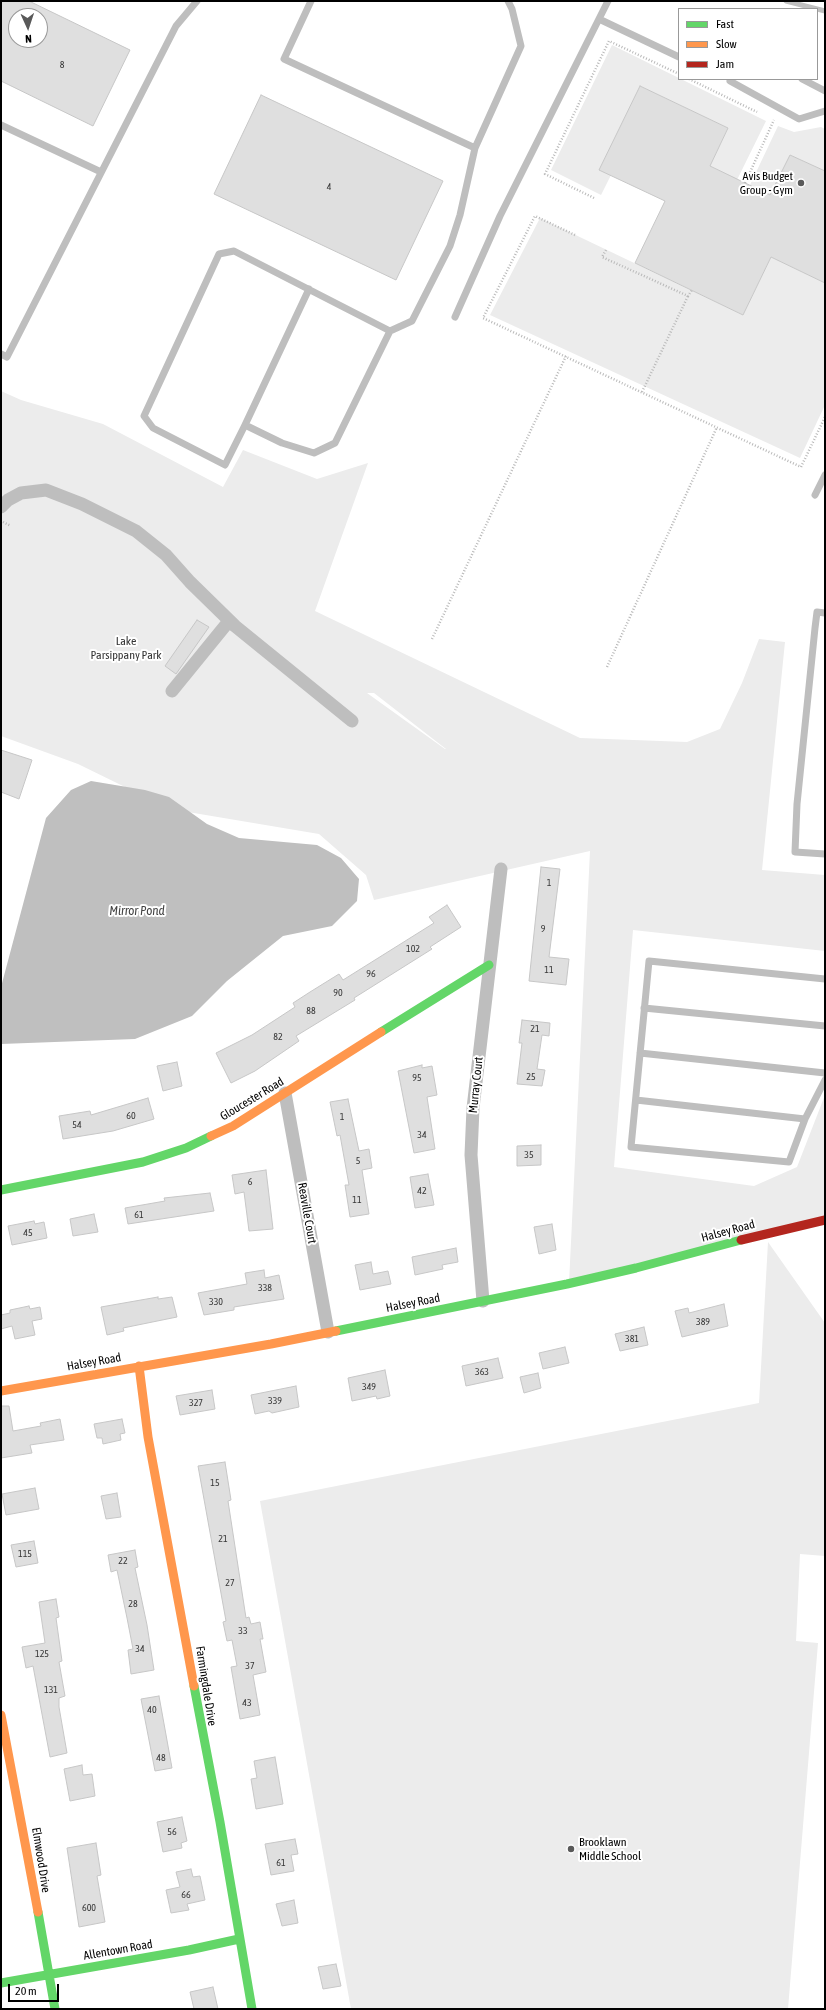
<!DOCTYPE html>
<style>
body{margin:0}
#map{position:relative;width:826px;height:2010px;overflow:hidden;background:#fff;font-family:"Asap Condensed",sans-serif}
canvas{display:block}
.frame{position:absolute;inset:0;border:2px solid #000;pointer-events:none}
.legend{position:absolute;left:678px;top:8px;width:140px;height:72px;box-sizing:border-box;background:#fff;border:1px solid #999;margin:0;padding:5px 7px;list-style:none;font-size:12px;color:#000}
.legend li{display:flex;align-items:center;gap:8px;height:20px}
.legend b{width:20px;border:1px solid #999}
.north{position:absolute;left:8px;top:8px;width:40px;height:40px;box-sizing:border-box;background:#fff;border:1px solid #999;border-radius:50%;rotate:177deg;font-size:11px;font-weight:700;line-height:16px;text-align:center;color:#000}
.north::after{content:'';display:block;margin:auto;width:14px;height:18px;background:#595959;clip-path:polygon(50% 0,100% 100%,50% 72%,0 100%)}
.scale{position:absolute;left:8px;top:1984px;width:51px;height:18px;box-sizing:border-box;border:2px solid #000;border-top:0;padding-left:5px;font-size:12px;line-height:14px;white-space:nowrap;color:#000;-webkit-text-stroke:3px #fff;paint-order:stroke}
</style>
<div id="map">
<canvas width="826" height="2010"></canvas>
<div class="frame"></div>
<ul class="legend">
<li><b style="height:5px;background:#63d668"></b>Fast</li>
<li><b style="height:5px;background:#ff974d"></b>Slow</li>
<li><b style="height:5px;background:#b3261e"></b>Jam</li>
</ul>
<div class="north">N</div>
<div class="scale">20 m</div>
</div>
<script>
const ctx = document.querySelector('canvas').getContext('2d');
ctx.lineJoin = 'round';
function fillPath(path, color) { ctx.fillStyle = color; ctx.fill(path, 'evenodd'); }
const shape = rows => new Path2D(rows.map(r => 'M' + r).join(''));
function trace(path, color, width, dash) { ctx.strokeStyle = color; ctx.lineWidth = width; ctx.lineCap = dash ? 'butt' : 'round'; ctx.setLineDash(dash || []); ctx.stroke(path); }
function drawText(font, color, halo, rows, align = 'center') {
  ctx.font = font + ' "Asap Condensed",sans-serif'; ctx.lineWidth = 4; ctx.setLineDash([]); ctx.textBaseline = 'middle'; ctx.strokeStyle = halo; ctx.fillStyle = color; for (const [text, x, y, turn = 0] of rows) {
    ctx.save(); ctx.translate(x, y); ctx.rotate((+turn || 0) * Math.PI / 180); ctx.textAlign = isNaN(turn) ? turn : align; if (halo) ctx.strokeText(text, 0, 0); ctx.fillText(text, 0, 0); ctx.restore();
  }
}
const green = shape([
 [612,45,766,121,737,180,710,166,728,128,640,86,600,170,611,175,601,195,551,170],
 [778,126,794,132,821,127,825,129,825,171,790,155,770,195,750,185],
 [540,218,743,315,771,257,825,283,825,405,800,458,490,315],
 [1,391,21,400,103,424,223,487,243,450,317,479,368,463,315,611,580,738,687,742,720,729,742,683,759,639,785,642,762,870,825,875,825,951,633,930,614,1167,754,1186,797,1167,825,1095,825,1222,569,1283,590,851,374,900,366,875,319,834,170,809,78,764,1,736],
 [367,693,374,693,446,749,445,749],
 [768,1242,825,1323,825,1556,800,1554,796,1641,818,1643,788,2009,351,2009,260,1501,759,1403]
]);
const water = shape([
 [91,781,145,790,169,797,207,824,239,838,317,845,341,858,359,879,357,901,332,926,283,936,227,981,192,1016,135,1039,1,1044,1,987,46,818,71,790]
]);
const stream = shape([
 [786,1,825,11]
]);
const building = shape([
 [1,1,29,1,130,50,93,126,1,81,1,1],
 [16,16,40,16,40,40,16,40,16,16],
 [640,86,728,128,710,166,770,195,790,155,825,171,825,283,771,257,743,315,635,263,665,201,599,170,640,86],
 [261,95,443,181,396,280,214,194,261,95],
 [197,620,209,627,176,674,165,666,197,620],
 [1,750,32,760,19,799,1,792,1,750],
 [541,867,560,869,549,957,569,959,566,985,529,981,541,867],
 [447,905,461,927,430,947,432,949,354,998,355,1000,296,1036,299,1041,255,1071,231,1083,216,1053,252,1035,295,1007,293,1003,310,992,339,974,343,980,434,923,429,917,447,905],
 [522,1020,550,1023,549,1036,542,1035,537,1069,545,1070,542,1086,517,1084,522,1043,519,1043,522,1020],
 [177,1062,182,1086,163,1091,157,1066,177,1062],
 [422,1065,422,1068,432,1066,437,1095,427,1097,435,1149,414,1153,398,1071,422,1065],
 [148,1098,154,1119,113,1131,63,1139,59,1116,90,1111,91,1115,148,1098],
 [348,1099,359,1151,369,1149,372,1168,362,1170,369,1214,350,1217,345,1185,349,1185,340,1135,337,1136,330,1102,348,1099],
 [541,1145,541,1165,517,1166,517,1146,541,1145],
 [266,1170,273,1229,249,1231,244,1192,235,1194,232,1175,266,1170],
 [428,1174,434,1205,415,1208,410,1177,428,1174],
 [210,1193,214,1211,128,1224,125,1208,165,1201,164,1198,210,1193],
 [94,1214,98,1232,73,1236,70,1219,94,1214],
 [34,1221,35,1224,44,1222,47,1238,12,1245,8,1226,34,1221],
 [552,1224,556,1250,539,1254,534,1227,552,1224],
 [456,1248,458,1262,442,1265,443,1269,415,1275,412,1257,456,1248],
 [371,1262,373,1274,388,1271,391,1284,360,1290,355,1265,371,1262],
 [264,1270,265,1278,279,1275,284,1299,234,1307,234,1310,204,1315,198,1293,247,1284,245,1273,264,1270],
 [158,1297,158,1299,172,1297,177,1317,123,1328,124,1331,107,1335,101,1307,158,1297],
 [724,1304,728,1326,682,1337,675,1311,688,1308,689,1313,724,1304],
 [29,1306,30,1309,40,1307,42,1319,32,1321,35,1335,15,1339,12,1326,1,1329,1,1315,10,1313,10,1310,29,1306],
 [644,1327,648,1345,620,1351,615,1334,644,1327],
 [565,1347,569,1363,543,1369,539,1353,565,1347],
 [498,1358,503,1378,466,1386,462,1366,498,1358],
 [385,1370,390,1396,377,1399,376,1396,352,1401,348,1378,385,1370],
 [538,1373,541,1388,524,1393,520,1377,538,1373],
 [296,1386,299,1407,272,1413,269,1411,255,1414,251,1395,296,1386],
 [212,1390,215,1409,180,1415,176,1396,212,1390],
 [1,1406,9,1406,13,1431,41,1426,40,1423,60,1419,64,1440,30,1445,32,1453,1,1458,1,1406],
 [122,1419,125,1433,120,1434,121,1440,103,1444,102,1438,97,1438,94,1424,122,1419],
 [225,1462,231,1500,228,1501,246,1618,249,1617,251,1624,260,1622,263,1639,260,1639,266,1672,253,1675,260,1715,240,1719,231,1667,237,1666,232,1640,227,1641,223,1622,226,1621,198,1466,225,1462],
 [35,1488,39,1509,6,1515,2,1494,35,1488],
 [117,1493,121,1517,106,1519,101,1496,117,1493],
 [34,1541,38,1563,16,1567,11,1545,34,1541],
 [135,1550,138,1567,135,1568,147,1625,154,1670,131,1674,128,1650,133,1649,127,1618,117,1570,111,1572,108,1555,135,1550],
 [56,1599,59,1617,56,1618,62,1661,59,1662,65,1696,59,1698,59,1707,67,1753,50,1757,33,1666,26,1668,22,1647,45,1643,39,1602,56,1599],
 [159,1696,172,1768,155,1771,141,1699,159,1696],
 [275,1757,283,1804,256,1809,251,1779,257,1778,254,1761,275,1757],
 [82,1765,83,1775,92,1774,95,1796,70,1801,64,1769,82,1765],
 [182,1817,187,1841,181,1843,182,1848,163,1852,157,1822,182,1817],
 [295,1839,298,1854,291,1855,294,1871,271,1875,265,1844,295,1839],
 [96,1843,101,1875,97,1876,105,1922,79,1927,67,1848,96,1843],
 [191,1869,193,1877,200,1876,205,1900,187,1904,189,1910,171,1913,166,1890,180,1887,176,1872,191,1869],
 [294,1900,298,1923,282,1926,276,1904,294,1900],
 [336,1964,341,1986,323,1989,318,1967,336,1964],
 [213,1987,218,2009,194,2009,190,1992,213,1987]
]);
const path = shape([
 [689,79,757,112],
 [745,183,774,120],
 [594,198,545,174,609,41,679,74],
 [575,235,535,216,483,318,801,467,825,417],
 [606,250,602,257,688,296,692,290],
 [642,392,688,296],
 [3,522,11,526],
 [432,639,566,356],
 [607,667,717,427]
]);
const lane = shape([
 [311,1,284,59,475,148],
 [599,19,679,57],
 [802,79,825,91],
 [730,81,799,119,825,111],
 [1,125,101,172],
 [455,317,500,216,608,1],
 [390,331,234,251,219,254,144,416,153,428,225,465,245,425,282,443,314,453,335,443,390,331,412,321,450,246,460,215,475,148,521,46,512,9,508,1],
 [1,354,7,357,176,26,197,1],
 [245,425,309,289],
 [815,495,825,475],
 [825,613,817,612,815,628,797,804,795,852,825,854],
 [825,979,649,961,631,1147,789,1162,805,1119,825,1080],
 [644,1008,825,1026],
 [640,1053,825,1073],
 [636,1100,805,1119]
]);
const street = shape([
 [1,507,8,500,21,493,46,490,82,504,136,531,166,555,190,582,235,626,352,721],
 [172,691,229,621],
 [285,1093,328,1332],
 [483,1301,471,1155,473,1108,501,869]
]);
const fast = shape([
 [381,1032,489,965],
 [1,1190,143,1162,186,1148,211,1136],
 [336,1331,567,1284,636,1268,741,1240],
 [194,1686,220,1822,252,2009],
 [38,1912,55,2009],
 [1,1983,189,1950,239,1939]
]);
const slow = shape([
 [211,1136,233,1126,381,1032],
 [139,1366,148,1437,194,1686],
 [1,1391,271,1344,336,1331],
 [1,1715,38,1912]
]);
const jam = shape([
 [741,1240,825,1220]
]);
const markers = [
 [801,183,4,"#595959"],
 [571,1849,4,"#595959"]
];
const numberNames = [
 ["8",62,65],
 ["4",329,187],
 ["1",549,883],
 ["9",543,929],
 ["102",413,949],
 ["11",549,970],
 ["96",371,974],
 ["90",338,993],
 ["88",311,1011],
 ["21",535,1029],
 ["82",278,1037],
 ["25",531,1077],
 ["95",417,1078],
 ["60",131,1116],
 ["1",342,1117],
 ["54",77,1125],
 ["34",422,1135],
 ["35",529,1155],
 ["5",358,1161],
 ["6",250,1182],
 ["42",422,1191],
 ["11",357,1200],
 ["61",139,1215],
 ["45",28,1233],
 ["338",265,1288],
 ["330",216,1302],
 ["389",703,1322],
 ["381",632,1339],
 ["363",482,1372],
 ["349",369,1387],
 ["339",275,1401],
 ["327",196,1403],
 ["15",215,1483],
 ["21",223,1539],
 ["115",25,1554],
 ["22",123,1561],
 ["27",230,1583],
 ["28",133,1604],
 ["33",243,1631],
 ["34",140,1649],
 ["125",42,1654],
 ["37",250,1666],
 ["131",51,1690],
 ["43",247,1703],
 ["40",152,1710],
 ["48",161,1758],
 ["56",172,1832],
 ["61",281,1863],
 ["66",186,1895],
 ["600",89,1908]
];
const poiNames = [
 ["Avis Budget",793,176],
 ["Group - Gym",793,190],
 ["Brooklawn",579,1842,"left"],
 ["Middle School",579,1856,"left"]
];
const parkNames = [
 ["Lake",126,641],
 ["Parsippany Park",126,655]
];
const streetNames = [
 ["Murray Court",476,1085,-84],
 ["Gloucester Road",252,1099,-31],
 ["Reaville Court",307,1213,80],
 ["Halsey Road",728,1231,-15],
 ["Halsey Road",413,1303,-11],
 ["Halsey Road",94,1362,-10],
 ["Farmingdale Drive",206,1686,81],
 ["Elmwood Drive",41,1860,81],
 ["Allentown Road",118,1950,-10]
];
const waterNames = [
 ["Mirror Pond",137,911]
];
fillPath(green, '#ececec');
fillPath(water, '#bfbfbf');
trace(stream, '#bfbfbf', 5);
fillPath(building, '#dfdfdf');
trace(building, '#c7c7c7', 1);
trace(path, '#b9b9b9', 2.5, [1, 2]);
trace(lane, '#bebebe', 7);
trace(street, '#bebebe', 13);
trace(fast, '#63d668', 9);
trace(slow, '#ff974d', 9);
trace(jam, '#b3261e', 9);
for (const [x, y, r, color] of markers) { const dot = new Path2D(); dot.arc(x, y, r, 0, 2 * Math.PI); ctx.fillStyle = color; ctx.fill(dot); trace(dot, '#fff', 1.5); }
drawText('10px', '#383838', null, numberNames);
drawText('12px', '#000', '#fff', poiNames, 'right');
drawText('12px', '#333', '#fff', parkNames);
drawText('12px', '#000', '#fff', streetNames);
drawText('italic 13px', '#444', '#fff', waterNames);
</script>
